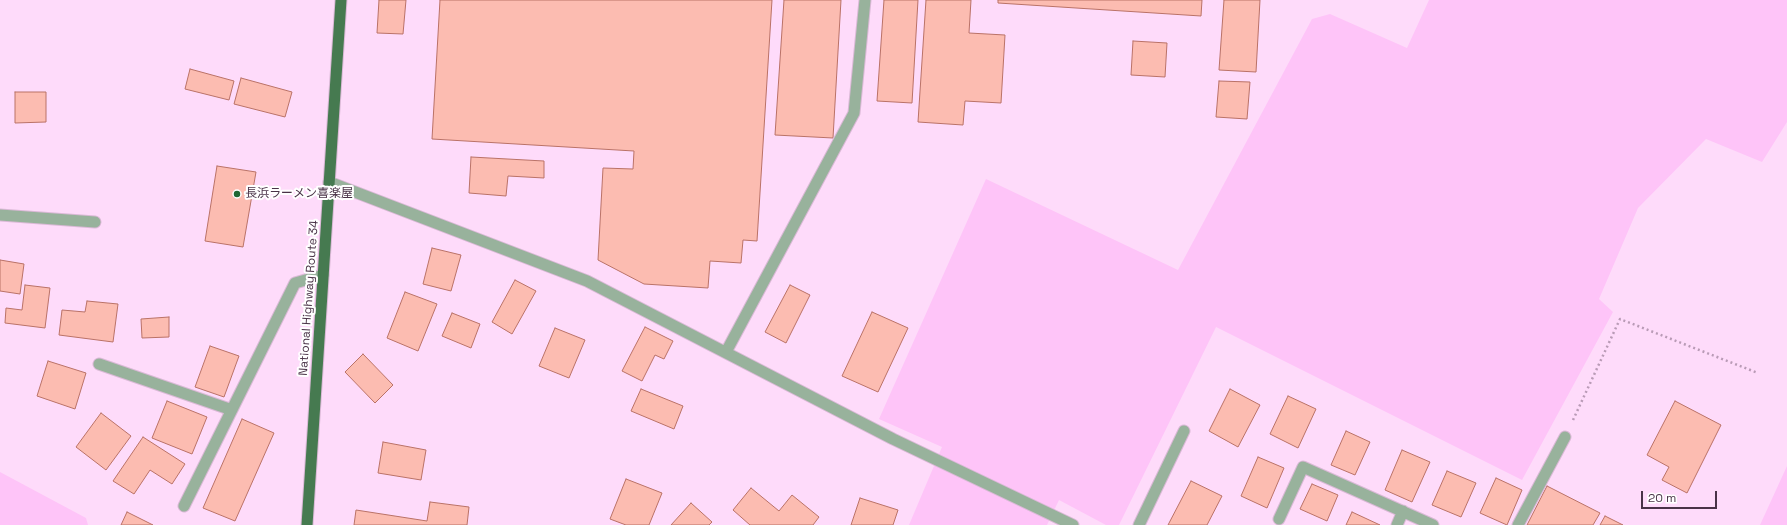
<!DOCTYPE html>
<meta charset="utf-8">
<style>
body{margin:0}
#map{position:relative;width:1787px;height:525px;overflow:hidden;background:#fedbfa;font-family:"Space Grotesk",sans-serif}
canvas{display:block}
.scale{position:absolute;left:1641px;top:491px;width:76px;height:18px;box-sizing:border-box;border:2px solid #493247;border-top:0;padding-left:5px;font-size:12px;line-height:14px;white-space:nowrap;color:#493247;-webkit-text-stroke:3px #fff;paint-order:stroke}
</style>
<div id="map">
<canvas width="1787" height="525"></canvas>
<div class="scale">20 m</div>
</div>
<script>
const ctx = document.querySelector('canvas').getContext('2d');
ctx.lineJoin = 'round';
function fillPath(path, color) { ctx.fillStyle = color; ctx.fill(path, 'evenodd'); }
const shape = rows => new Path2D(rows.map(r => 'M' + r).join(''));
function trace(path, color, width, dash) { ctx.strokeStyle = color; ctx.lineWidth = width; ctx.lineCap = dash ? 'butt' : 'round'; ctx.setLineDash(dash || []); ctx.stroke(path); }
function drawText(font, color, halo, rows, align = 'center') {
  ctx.font = font + ' "Space Grotesk","Noto Sans JP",sans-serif'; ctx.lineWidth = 4; ctx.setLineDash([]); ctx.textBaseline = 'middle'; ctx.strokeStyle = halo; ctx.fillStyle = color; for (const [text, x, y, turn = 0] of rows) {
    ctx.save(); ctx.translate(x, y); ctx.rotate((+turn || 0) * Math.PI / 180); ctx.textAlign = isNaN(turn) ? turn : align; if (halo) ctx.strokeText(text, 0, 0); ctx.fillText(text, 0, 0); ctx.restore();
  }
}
const green = shape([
 [1429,0,1787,0,1787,122,1762,162,1706,139,1638,208,1599,299,1613,312,1522,480,1216,327,1119,525,1106,525,1059,500,1047,525,909,525,942,447,879,419,986,179,1178,270,1312,19,1330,14,1407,48],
 [1787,466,1787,525,1760,525],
 [0,472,86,518,88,525,0,525]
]);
const building = shape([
 [379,0,406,0,403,34,377,33,379,0],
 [440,0,772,0,757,241,743,240,741,263,710,261,708,288,644,284,598,260,603,168,633,169,634,151,432,139,440,0],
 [784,0,841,0,833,138,775,135,784,0],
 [884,0,918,0,912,103,877,101,884,0],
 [926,0,971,0,969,33,1005,35,1001,103,965,101,963,125,918,122,926,0],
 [998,0,1202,0,1201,16,998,3,998,0],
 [1224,0,1260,0,1256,72,1219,70,1224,0],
 [1133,41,1167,43,1165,77,1131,75,1133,41],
 [190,69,234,81,229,100,185,89,190,69],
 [241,78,292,92,285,117,234,104,241,78],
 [1219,81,1250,82,1247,119,1216,117,1219,81],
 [15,92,46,92,46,122,15,123,15,92],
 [471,157,544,161,544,178,508,176,506,196,469,193,471,157],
 [217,166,256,172,243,247,205,241,217,166],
 [432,248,461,255,451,291,423,284,432,248],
 [0,260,24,264,20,294,0,291,0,260],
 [515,280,536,291,512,334,492,322,515,280],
 [25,285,50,288,45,328,5,323,6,308,22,310,25,285],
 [790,285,810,295,786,343,765,332,790,285],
 [405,292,437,304,418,351,387,338,405,292],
 [87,301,118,304,113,342,59,335,62,310,85,312,87,301],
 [872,312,908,328,878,392,842,376,872,312],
 [452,313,480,324,471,348,442,336,452,313],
 [169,317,169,337,142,338,141,319,169,317],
 [645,327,673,341,664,359,655,355,642,381,622,371,645,327],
 [555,328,585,340,569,378,539,366,555,328],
 [210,346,239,356,224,397,195,387,210,346],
 [363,354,393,385,375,403,345,372,363,354],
 [48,361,86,373,75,409,37,396,48,361],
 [641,389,683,406,674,429,631,411,641,389],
 [1230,389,1260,405,1238,447,1209,431,1230,389],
 [1288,396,1316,409,1298,448,1270,434,1288,396],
 [167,401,207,417,192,454,152,438,167,401],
 [1675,401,1721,425,1687,493,1662,480,1669,467,1647,455,1675,401],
 [101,413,131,436,106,470,76,447,101,413],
 [242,419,274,433,235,521,203,508,242,419],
 [1346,431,1370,442,1355,475,1331,465,1346,431],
 [143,437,185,464,172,484,150,470,134,494,113,481,143,437],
 [383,442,426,450,421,480,378,473,383,442],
 [1402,450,1430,462,1412,502,1385,490,1402,450],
 [1258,457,1284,468,1267,508,1241,496,1258,457],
 [1447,471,1476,483,1461,517,1432,505,1447,471],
 [1496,478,1522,490,1507,525,1480,513,1496,478],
 [626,479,662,493,649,525,626,525,610,519,626,479],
 [1191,481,1222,496,1207,525,1168,525,1191,481],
 [1312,484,1338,495,1327,521,1300,509,1312,484],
 [1547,486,1600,513,1593,525,1527,525,1547,486],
 [751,488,779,511,792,495,819,517,813,525,750,525,733,510,751,488],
 [860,498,898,510,893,525,851,525,860,498],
 [430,502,469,507,467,525,354,525,356,510,427,521,430,502],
 [691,503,712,522,709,525,671,525,691,503],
 [127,512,153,525,121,525,127,512],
 [1352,512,1380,525,1346,525,1352,512],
 [1605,516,1623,525,1600,525,1605,516]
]);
const path = shape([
 [1573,420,1620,319,1758,373]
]);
const minor = shape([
 [329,182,587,281,893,439,1073,525],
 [0,215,95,222],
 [726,352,854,113,865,0],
 [99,364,232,410],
 [184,506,295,283,323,275],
 [1279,519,1303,467,1433,525],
 [1139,525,1184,431],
 [1397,525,1403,511],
 [1518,525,1565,437]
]);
const trunk = shape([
 [307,525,341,0]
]);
const markers = [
 [237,194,4,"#1f6734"]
];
const poiNames = [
 ["長浜ラーメン喜楽屋",245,194]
];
const streetNames = [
 ["National Highway Route 34",309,298,-86]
];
fillPath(green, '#fec4f8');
fillPath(building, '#fcbcb1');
trace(building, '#ba7267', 1);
trace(minor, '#dab9d6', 13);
trace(trunk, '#dab9d6', 13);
trace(path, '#b99bb6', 2.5, [2, 3]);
trace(minor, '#98b29c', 11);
trace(trunk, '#467a50', 11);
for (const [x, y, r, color] of markers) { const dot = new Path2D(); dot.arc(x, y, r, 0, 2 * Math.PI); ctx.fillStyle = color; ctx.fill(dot); trace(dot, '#fff', 1.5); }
drawText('12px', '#493247', '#fff', poiNames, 'left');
drawText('12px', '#493247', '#fff', streetNames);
</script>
